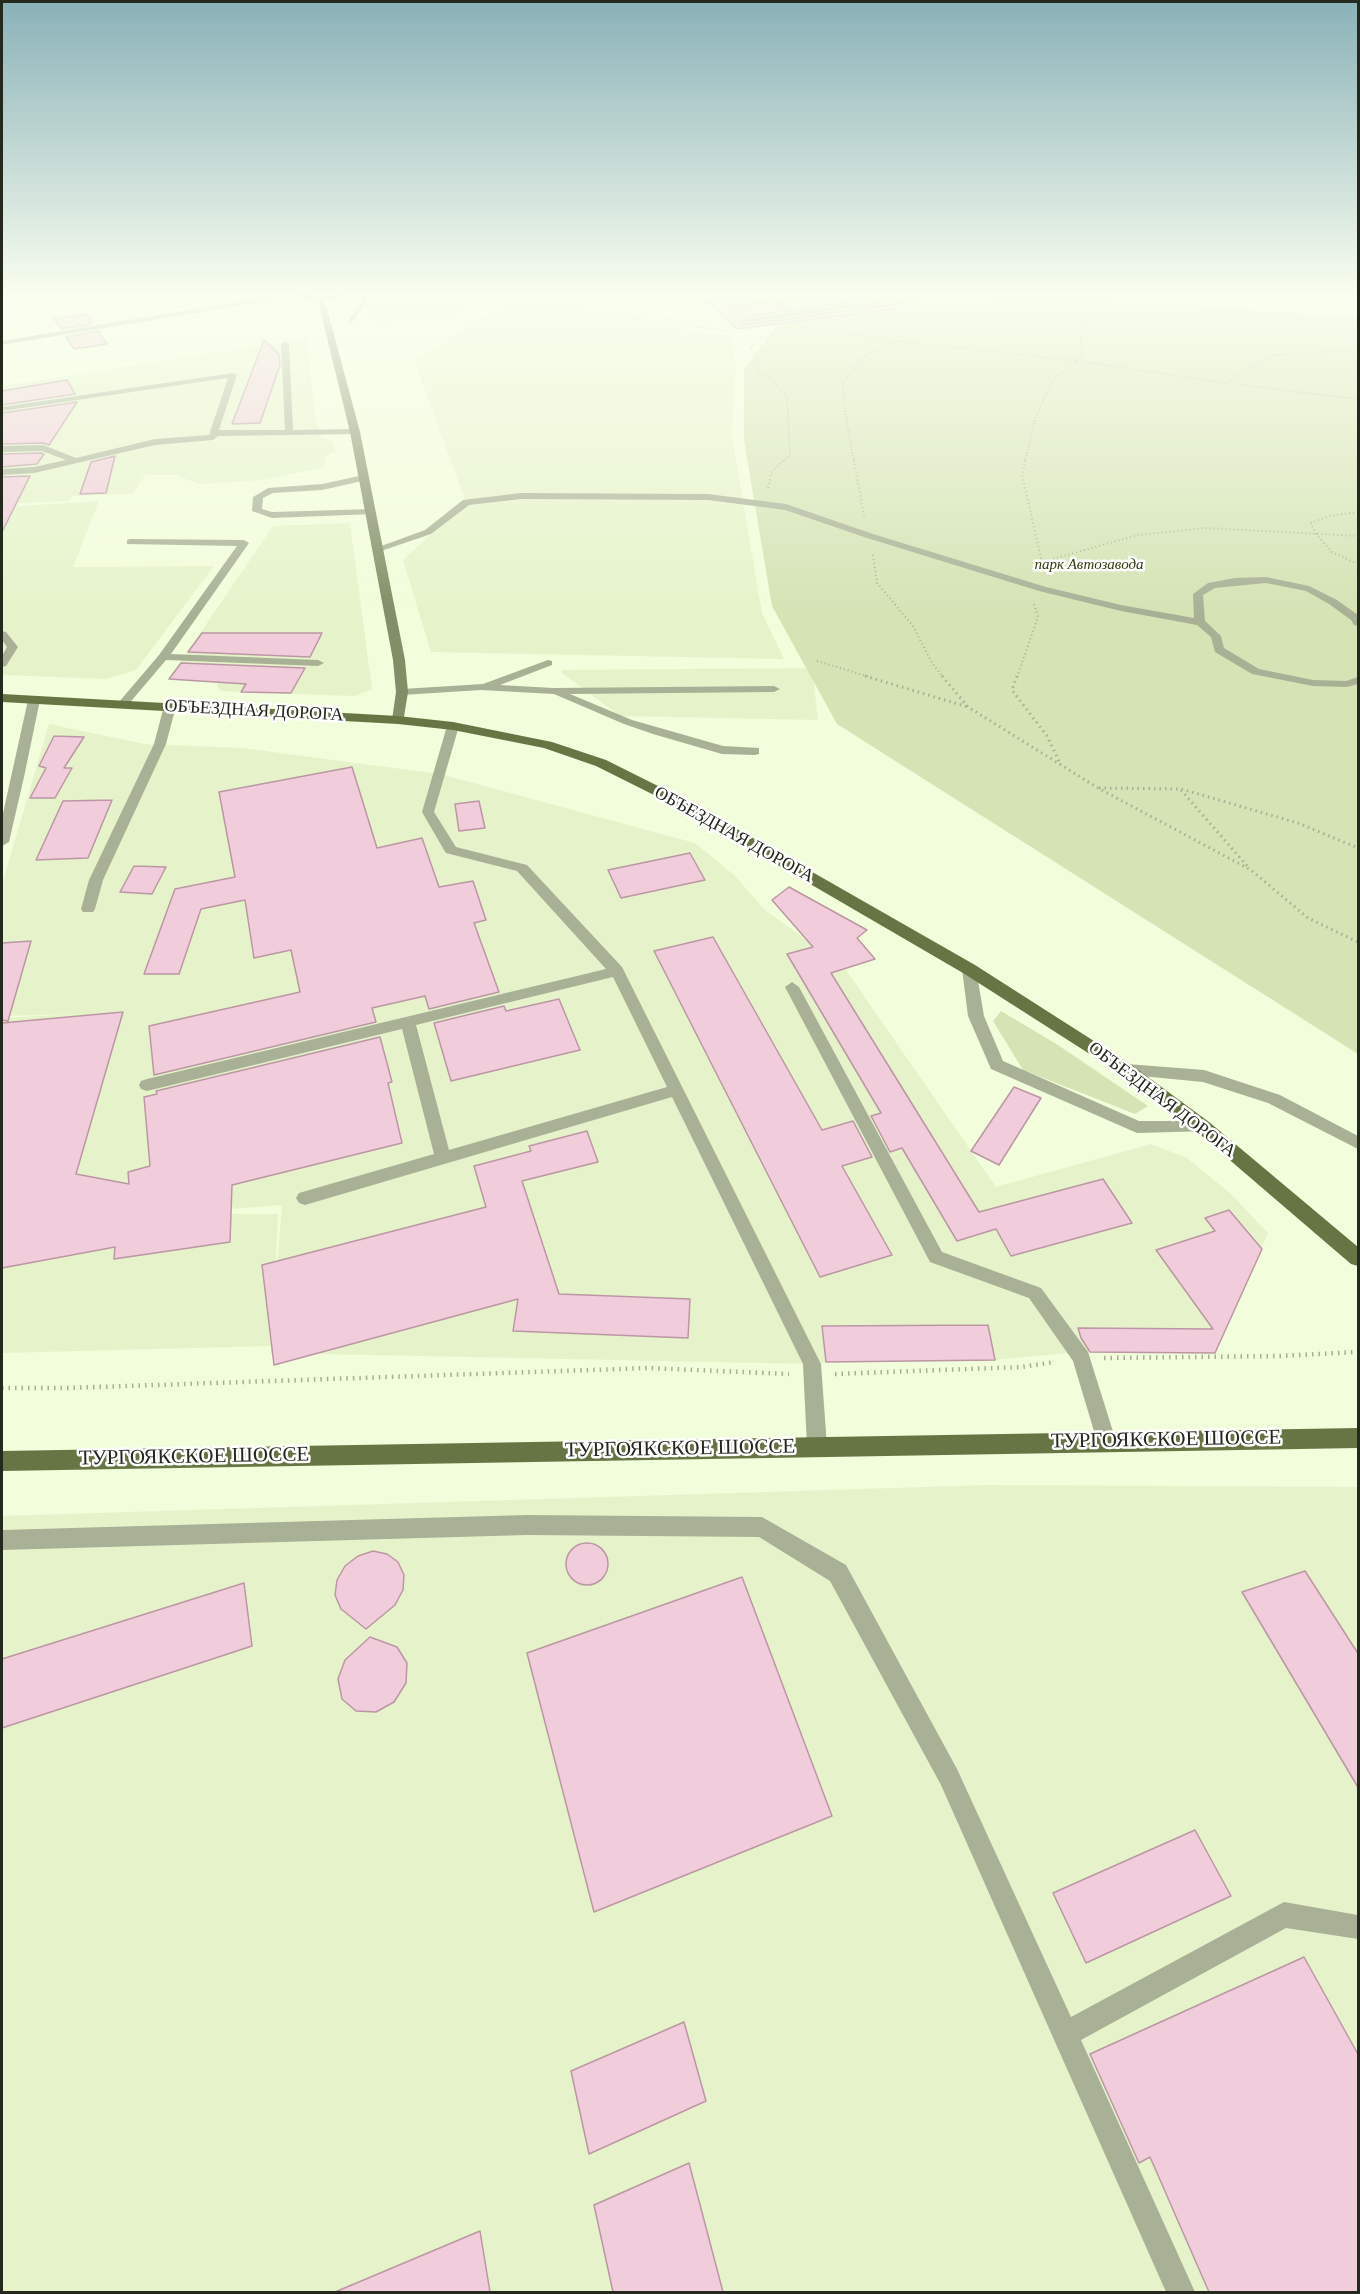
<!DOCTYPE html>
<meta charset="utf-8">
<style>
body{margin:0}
#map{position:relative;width:1360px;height:2294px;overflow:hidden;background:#f2fddb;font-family:"Times New Roman",serif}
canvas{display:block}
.frame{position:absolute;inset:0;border:3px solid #25291d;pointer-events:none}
</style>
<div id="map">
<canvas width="1360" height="2294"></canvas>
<div class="frame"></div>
</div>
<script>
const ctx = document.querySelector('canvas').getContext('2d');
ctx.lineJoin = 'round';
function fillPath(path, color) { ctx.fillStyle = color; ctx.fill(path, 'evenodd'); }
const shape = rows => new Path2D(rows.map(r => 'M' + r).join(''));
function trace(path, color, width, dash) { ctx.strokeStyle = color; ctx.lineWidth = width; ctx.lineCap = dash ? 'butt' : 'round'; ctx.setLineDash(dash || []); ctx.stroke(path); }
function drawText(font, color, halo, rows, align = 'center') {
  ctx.font = font + ' "Times New Roman",serif'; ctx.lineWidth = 5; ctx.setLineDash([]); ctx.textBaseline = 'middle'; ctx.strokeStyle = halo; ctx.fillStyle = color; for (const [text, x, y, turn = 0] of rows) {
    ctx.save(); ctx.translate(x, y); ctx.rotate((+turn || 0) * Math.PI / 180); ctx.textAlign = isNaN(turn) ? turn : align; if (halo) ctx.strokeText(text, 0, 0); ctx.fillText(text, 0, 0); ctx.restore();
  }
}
const built = shape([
 [380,291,467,295,474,301,458,314,378,323,366,308,371,292],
 [773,291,1037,291,1037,292,735,330,702,300],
 [514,298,555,299,630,314,688,330,732,336,736,369,732,436,762,613,784,659,431,652,403,560,466,502,414,361],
 [307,338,315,414,321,437,334,442,335,451,325,457,324,467,265,480,199,484,176,475,145,475,133,494,72,496,69,501,2,504,2,386],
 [99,501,73,567,214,566,136,670,106,679,2,675,2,507],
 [350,523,372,689,355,696,241,692,220,691,216,682,169,679,273,526],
 [812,668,818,720,620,716,562,673,561,670],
 [49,724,145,744,242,748,440,774,695,843,735,876,765,910,844,967,996,1187,1151,1144,1187,1158,1231,1194,1268,1233,1215,1353,1076,1352,995,1360,826,1362,812,1364,271,1353,271,1346,2,1353,2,1018,78,1014,2,1016,2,884],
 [282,1205,274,1306,278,1214,164,1214],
 [988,1485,1358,1487,1358,2292,2,2292,2,1516]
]);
const green = shape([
 [1037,292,1358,318,1358,1054,837,724,772,606,744,440,744,369,777,325],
 [1001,1011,1058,1045,1148,1106,1135,1114,1023,1070,993,1021]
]);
const stream = shape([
 [350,322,368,295]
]);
const building = shape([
 [863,291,918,291,918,293,795,310,788,304,863,291],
 [763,295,766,298,731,304,729,307,735,310,775,305,781,311,746,317,741,322,742,325,918,301,918,306,737,329,707,301,763,295],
 [86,314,92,324,61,329,54,319,86,314],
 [98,331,107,344,74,349,66,337,98,331],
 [264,340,279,354,280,365,260,423,232,424,264,340],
 [67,380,75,394,2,405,2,391,67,380],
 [77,402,49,445,43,443,2,444,2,413,77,402],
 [2,454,42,453,44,454,37,464,2,467,2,454],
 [115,456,106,493,80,494,91,462,115,456],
 [30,476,2,532,2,477,30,476],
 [202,633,322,633,310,657,188,652,202,633],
 [181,663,305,668,291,693,241,692,246,684,169,679,181,663],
 [54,736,84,737,64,768,72,768,55,798,30,798,46,768,39,766,54,736],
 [352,767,377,848,422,838,439,887,473,881,486,920,474,923,499,992,429,1009,425,996,372,1008,376,1022,154,1075,149,1026,300,992,291,950,254,958,245,900,201,909,179,974,144,974,175,889,235,877,219,792,352,767],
 [112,800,88,858,36,860,63,801,112,800],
 [479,801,485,828,459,831,455,804,479,801],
 [690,853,705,880,621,898,608,870,690,853],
 [134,866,166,867,152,894,120,892,134,866],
 [789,887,867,930,857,938,875,959,831,973,979,1212,1103,1179,1132,1223,1011,1256,996,1229,957,1241,902,1148,890,1152,871,1116,881,1113,787,954,813,947,772,900,789,887],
 [713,937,822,1130,853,1121,872,1157,842,1166,892,1255,820,1277,654,951,713,937],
 [31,941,8,1021,2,1020,2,943,31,941],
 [559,999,580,1050,451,1081,434,1023,504,1006,506,1011,559,999],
 [123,1012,76,1174,129,1184,128,1172,150,1166,144,1097,157,1094,156,1091,380,1037,392,1082,388,1083,402,1143,232,1185,230,1242,114,1259,115,1247,2,1268,2,1023,123,1012],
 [1014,1087,1041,1098,999,1165,971,1151,1014,1087],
 [587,1131,598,1162,522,1181,559,1294,690,1299,688,1338,513,1331,518,1299,274,1365,262,1265,486,1207,474,1166,531,1151,529,1146,587,1131],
 [1229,1210,1262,1249,1215,1353,1090,1352,1081,1338,1078,1328,1213,1329,1156,1250,1215,1231,1205,1218,1229,1210],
 [988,1325,995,1360,826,1362,822,1326,988,1325],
 '566 1564a21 21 0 1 1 42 0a21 21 0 1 1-42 0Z',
 [373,1551,387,1554,398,1562,404,1575,403,1590,395,1605,366,1629,341,1609,335,1595,337,1580,345,1566,358,1556,373,1551],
 [1305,1571,1359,1655,1359,1789,1242,1592,1305,1571],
 [742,1577,832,1816,594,1912,527,1653,742,1577],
 [244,1583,252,1646,2,1728,2,1659,244,1583],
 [370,1637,397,1647,407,1663,406,1683,394,1702,376,1712,356,1711,342,1699,338,1679,345,1660,370,1637],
 [1195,1830,1231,1896,1086,1963,1053,1893,1195,1830],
 [1304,1957,1359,2056,1359,2292,1209,2292,1150,2157,1139,2163,1090,2054,1304,1957],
 [684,2022,706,2101,589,2154,571,2071,684,2022],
 [689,2163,723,2292,613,2292,594,2205,689,2163],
 [480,2231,490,2292,335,2292,480,2231]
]);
const pathFar3 = shape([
 [616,302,654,316,697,327,733,331],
 [815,329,898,341,1079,361,1225,383,1358,399],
 [765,335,750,348,758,362,759,373,769,378,787,397,790,455,782,462],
 [1226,383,1274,355,1358,350],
 [854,462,844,406,843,382,865,356,898,341],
 [1025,462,1035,419,1052,381,1083,355,1080,340,1085,320,1079,311,1045,291]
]);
const pathFar2 = shape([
 [854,460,864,516],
 [1025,460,1022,475,1042,562],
 [768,488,772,471,784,460],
 [1358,512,1329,516,1311,523,1316,534,1332,552,1358,564],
 [873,555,877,583,913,626,932,663,943,677],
 [1039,570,1042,562,1138,535,1206,528,1358,536],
 [817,661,870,677],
 [1017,677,1038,617,1034,604]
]);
const pathFar1 = shape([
 [865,676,968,707],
 [942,676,968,707,1098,788,1251,870,1308,918,1358,942],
 [1017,676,1012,690,1047,736,1060,763],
 [1099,788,1181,789,1298,823,1358,848],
 [1181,790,1249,868]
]);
const path = shape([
 [1104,1358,1279,1356,1358,1352],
 [835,1374,1022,1367,1055,1362],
 [2,1388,68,1388,649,1368,789,1374]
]);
const lane = shape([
 [488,291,500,291,471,300,467,298,488,291],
 [763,291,771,291,779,299,838,291,861,291,783,302,794,312,952,291,974,291,743,323,746,319,786,313,776,303,735,308,731,306,771,299,763,291],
 [1295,291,1326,291,1347,295,1343,297,1295,291],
 [285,342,289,344,293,430,355,429,359,432,358,434,218,436,213,440,155,445,34,473,2,475,2,469,34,467,66,460,42,451,2,452,2,446,43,445,76,458,155,439,209,435,228,378,2,411,2,407,233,373,237,375,219,430,285,430,281,344,285,342],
 [364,475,367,476,367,480,322,490,273,493,263,498,262,509,272,512,371,509,374,510,374,514,272,518,252,511,253,497,268,488,322,484,364,475],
 [521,493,708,494,786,504,873,534,1046,587,1121,605,1194,618,1193,594,1208,583,1235,578,1266,577,1309,586,1337,600,1358,615,1358,626,1354,625,1351,620,1329,604,1306,591,1266,583,1215,588,1203,595,1205,621,1221,636,1224,648,1259,669,1313,680,1346,681,1358,677,1358,684,1347,687,1313,686,1252,674,1215,652,1211,637,1197,625,1121,611,1039,591,867,538,785,510,708,500,521,499,469,505,431,534,381,551,373,549,425,530,463,500,521,493],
 [130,539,244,540,249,543,171,654,318,660,324,663,318,666,166,660,127,706,119,706,119,702,159,655,237,546,127,544,127,540,130,539],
 [2,631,6,632,18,647,6,666,2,667,2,656,7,647,2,640,2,631],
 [548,660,552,661,552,665,500,685,553,688,774,686,780,689,774,692,570,694,632,720,723,746,759,748,759,754,755,755,722,754,653,734,624,724,554,694,481,690,402,695,396,692,402,689,483,684,548,660],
 [34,697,40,700,24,777,9,842,2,846,2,818,28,700,34,697],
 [170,703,176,706,166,744,103,880,95,909,93,912,83,912,81,909,89,880,154,744,164,706,170,703],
 [453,722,459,726,434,812,456,847,527,865,622,967,821,1364,827,1446,824,1453,817,1455,810,1453,807,1446,803,1364,672,1097,305,1205,299,1203,296,1198,299,1193,434,1154,402,1029,147,1091,141,1089,139,1085,141,1081,147,1079,606,969,517,871,446,853,444,850,422,812,447,726,453,722],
 [613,977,667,1087,449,1150,416,1025,613,977],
 [969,964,976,969,984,1016,1003,1061,1139,1121,1203,1121,1209,1123,1211,1127,1209,1131,1137,1133,991,1069,968,1016,962,969,969,964],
 [792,982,799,987,942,1252,1041,1288,1088,1352,1116,1441,1113,1448,1106,1450,1099,1448,1073,1361,1029,1298,930,1262,785,987,792,982],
 [1127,1064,1204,1070,1280,1095,1358,1136,1358,1149,1268,1103,1203,1082,1121,1074,1119,1070,1121,1066,1127,1064],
 [527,1515,762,1517,846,1565,957,1769,1071,2017,1284,1902,1358,1915,1358,1939,1286,1928,1081,2040,1195,2292,1166,2292,941,1785,830,1581,759,1537,527,1535,2,1550,2,1530,527,1515]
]);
const street = shape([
 [296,292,299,292,299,296,2,345,2,341,296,292]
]);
const secondary = shape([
 [292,291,321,297,356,291,337,300,325,301,360,432,405,660,408,692,403,723,393,723,392,720,396,692,393,660,350,432,318,301,298,299,292,291],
 [525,291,610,291,606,293,529,293,525,291]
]);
const primary = shape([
 [2,694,398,716,453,722,552,742,606,760,688,801,975,965,1133,1066,1209,1122,1358,1247,1358,1266,1351,1264,1197,1132,1121,1074,963,973,678,807,596,766,544,748,453,730,398,724,2,702,2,694],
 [1358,1428,1358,1448,2,1471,2,1451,1358,1428]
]);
const farParknames = [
 ["парк Автозавода",1089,565]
];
const streetNames = [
 ["ОБЪЕЗДНАЯ ДОРОГА",254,711,3],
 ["ОБЪЕЗДНАЯ ДОРОГА",734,835,29],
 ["ОБЪЕЗДНАЯ ДОРОГА",1162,1100,37]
];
const nearStreetnames = [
 ["ТУРГОЯКСКОЕ ШОССЕ",1166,1440,-1],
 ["ТУРГОЯКСКОЕ ШОССЕ",680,1449,-1],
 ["ТУРГОЯКСКОЕ ШОССЕ",194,1457,-1]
];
fillPath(built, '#e6f3ca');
fillPath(green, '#d5e3b5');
trace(stream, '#9aac6f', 4);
fillPath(building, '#f1ccda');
trace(building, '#bb97a4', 1.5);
trace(pathFar3, '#a7af95', 1.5, [1, 2]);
trace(pathFar2, '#a7af95', 2, [1, 3]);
trace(pathFar1, '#a7af95', 3, [1.5, 4]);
trace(path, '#a7af95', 4.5, [1.5, 5]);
fillPath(lane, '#a8b196');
fillPath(street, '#a8b196');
fillPath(secondary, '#828e67');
fillPath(primary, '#677544');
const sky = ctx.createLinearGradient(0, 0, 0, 612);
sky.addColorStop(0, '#89b1b8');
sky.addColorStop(0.48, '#f9feef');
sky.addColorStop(1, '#f9feef00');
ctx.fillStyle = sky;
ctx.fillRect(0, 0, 1360, 612);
drawText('italic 15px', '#313c0e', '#fff', farParknames);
drawText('18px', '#25291d', '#fff', streetNames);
drawText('21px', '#25291d', '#fff', nearStreetnames);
</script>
